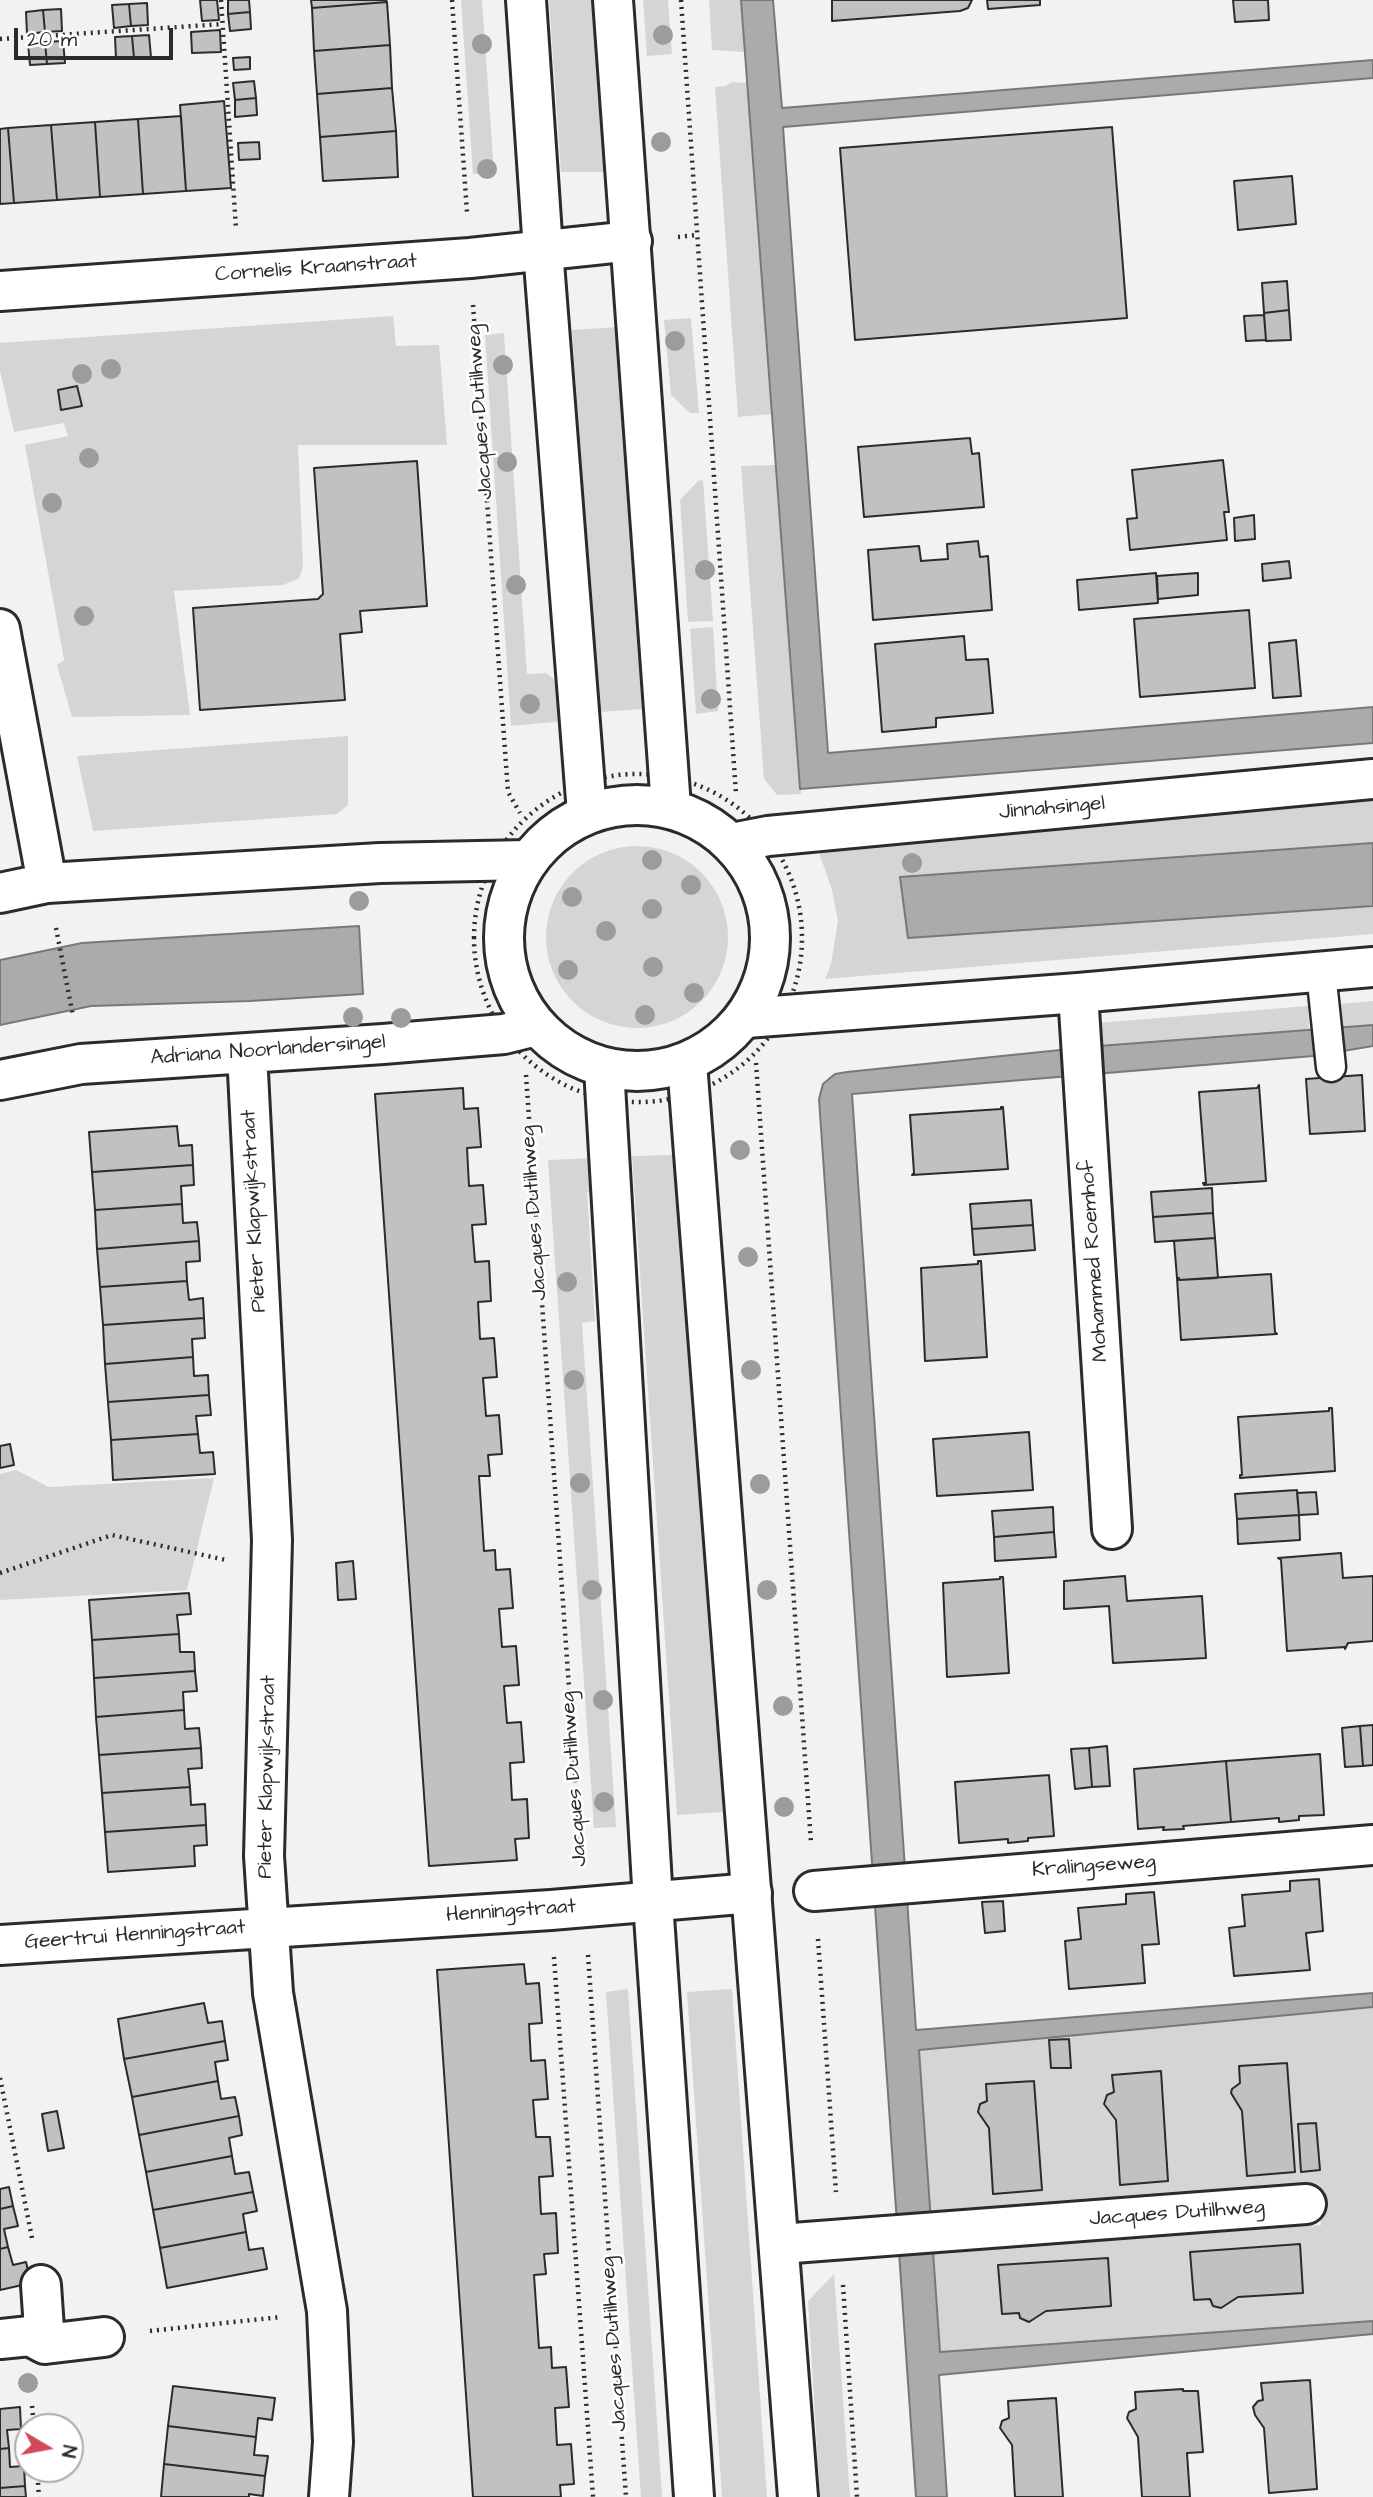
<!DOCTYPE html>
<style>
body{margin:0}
#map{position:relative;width:1373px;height:2497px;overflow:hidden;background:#f2f2f2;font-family:"Architects Daughter",sans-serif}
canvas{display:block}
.north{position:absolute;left:14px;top:2413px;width:70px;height:70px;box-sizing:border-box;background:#fff;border:2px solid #aaa;border-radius:50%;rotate:100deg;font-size:19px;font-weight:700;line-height:28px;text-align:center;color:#2b2b2b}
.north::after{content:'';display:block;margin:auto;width:24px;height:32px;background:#d1495b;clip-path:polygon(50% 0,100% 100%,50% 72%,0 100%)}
.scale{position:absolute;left:14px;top:28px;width:159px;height:32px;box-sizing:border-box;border:4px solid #2b2b2b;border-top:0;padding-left:9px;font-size:21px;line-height:24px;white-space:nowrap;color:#2b2b2b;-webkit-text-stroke:5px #fff;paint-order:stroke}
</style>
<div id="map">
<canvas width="1373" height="2497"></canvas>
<div class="north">N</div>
<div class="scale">20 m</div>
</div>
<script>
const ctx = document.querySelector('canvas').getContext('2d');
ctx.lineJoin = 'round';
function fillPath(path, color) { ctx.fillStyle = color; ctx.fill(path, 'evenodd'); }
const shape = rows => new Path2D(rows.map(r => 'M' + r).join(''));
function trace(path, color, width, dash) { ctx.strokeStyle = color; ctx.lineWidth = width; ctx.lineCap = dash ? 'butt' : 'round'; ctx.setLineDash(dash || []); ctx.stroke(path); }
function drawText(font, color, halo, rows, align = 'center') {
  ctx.font = font + ' "Architects Daughter",sans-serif'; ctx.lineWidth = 5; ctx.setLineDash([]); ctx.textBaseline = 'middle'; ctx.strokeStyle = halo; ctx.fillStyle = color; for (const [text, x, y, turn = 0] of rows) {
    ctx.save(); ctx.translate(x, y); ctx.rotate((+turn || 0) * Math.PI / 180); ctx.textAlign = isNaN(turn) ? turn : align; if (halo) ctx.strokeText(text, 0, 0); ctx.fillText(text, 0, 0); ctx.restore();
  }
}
const green = shape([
 [461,0,482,0,494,173,473,174],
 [549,0,597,0,609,172,561,172],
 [643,0,668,0,672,54,647,56],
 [709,0,741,0,745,52,712,50],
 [732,82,748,83,773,414,738,417,715,87,725,86],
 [393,316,396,346,439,345,447,445,298,445,303,566,299,578,283,585,174,591,190,715,72,717,57,665,64,660,25,445,68,436,64,423,14,432,0,371,0,343],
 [691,318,699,413,690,413,671,395,664,320],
 [618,327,643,709,599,712,572,330],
 [504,333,527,674,546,673,561,685,564,721,511,726,485,335],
 [776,465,801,794,777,795,764,779,741,466],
 [703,480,713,621,688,622,680,500,698,481],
 [713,627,718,711,696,714,690,629],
 [348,736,348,805,337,814,93,831,77,756],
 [1373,793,1373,843,900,877,909,938,1373,906,1373,934,825,979,831,964,838,921,832,890,815,841],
 '546 937a91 91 0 1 1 182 0a91 91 0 1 1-182 0Z',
 [1373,1001,1373,1025,1343,1028,1341,1004],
 [1308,1006,1309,1030,1099,1046,1098,1023],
 [675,1155,723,1812,677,1815,632,1156],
 [595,1158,598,1191,587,1192,595,1321,582,1323,616,1827,594,1828,548,1160],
 [16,1470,49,1487,214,1478,187,1590,0,1600,0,1474],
 [628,1989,662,2497,641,2497,606,1992],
 [732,1989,767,2497,722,2497,687,1992],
 [1373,2007,1373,2321,939,2352,933,2251,1321,2225,1319,2188,929,2214,918,2050],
 [1287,2063,1295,2172,1247,2176,1242,2111,1231,2093,1232,2089,1240,2083,1239,2067],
 [1161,2072,1168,2181,1120,2184,1116,2120,1104,2104,1107,2095,1114,2092,1112,2076],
 [1034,2081,1042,2190,994,2193,989,2128,978,2112,980,2104,987,2101,986,2085],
 [1316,2123,1320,2170,1301,2171,1298,2124],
 [1300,2245,1303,2293,1238,2297,1221,2308,1213,2306,1210,2299,1194,2300,1191,2252],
 [1108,2258,1111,2306,1046,2311,1029,2322,1023,2321,1019,2313,1002,2314,998,2265],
 [834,2274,850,2497,820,2497,808,2301]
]);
const water = shape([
 [741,0,773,0,782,108,1373,60,1373,78,783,127,828,753,1373,707,1373,743,800,789,741,0],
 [1373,843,1373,906,908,938,900,877,1373,843],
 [359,926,363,994,250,1001,91,1006,0,1025,0,960,82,943,359,926],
 [1373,1025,1373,1046,1313,1056,852,1094,916,2030,1373,1993,1373,2007,919,2050,940,2352,1373,2321,1373,2334,939,2375,947,2497,916,2497,819,1099,823,1084,835,1074,847,1072,1099,1046,1373,1025]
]);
const building = shape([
 [200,0,217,0,219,20,202,21,200,0],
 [228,0,249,0,250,12,228,14,228,0],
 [311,0,386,0,387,2,312,8,311,0],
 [832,0,972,0,968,8,960,11,832,21,832,0],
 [987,0,1040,0,1040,5,988,9,987,0],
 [1233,0,1268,0,1269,20,1235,22,1233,0],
 [387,2,390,45,314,51,312,8,387,2],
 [147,3,148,25,131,26,129,4,147,3],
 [129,4,131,26,114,28,112,5,129,4],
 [61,9,62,31,45,32,43,10,61,9],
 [43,10,45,32,27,34,26,12,43,10],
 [250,12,251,29,230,31,228,14,250,12],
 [220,30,221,52,192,53,191,32,220,30],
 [149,35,151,57,134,58,132,36,149,35],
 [132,36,134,58,116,59,115,37,132,36],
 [63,41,65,63,47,64,45,42,63,41],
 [45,42,47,64,30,65,28,43,45,42],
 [390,45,392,88,317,94,314,51,390,45],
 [250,57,250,69,234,70,233,58,250,57],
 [254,81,256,98,235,100,233,83,254,81],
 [392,88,396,131,320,137,317,94,392,88],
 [256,98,257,115,235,117,235,100,256,98],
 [224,101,231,188,186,191,180,105,224,101],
 [181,116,186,191,143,194,138,119,181,116],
 [138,119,143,194,100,197,95,122,138,119],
 [95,122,100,197,57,200,51,125,95,122],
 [51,125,57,200,14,203,8,128,51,125],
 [1112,127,1127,318,855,340,840,148,1112,127],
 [8,128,14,203,0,204,0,129,8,128],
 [396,131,398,177,323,181,320,137,396,131],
 [259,142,260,159,239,160,238,143,259,142],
 [1292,176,1296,224,1238,230,1234,181,1292,176],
 [1287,281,1289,310,1264,313,1262,283,1287,281],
 [1289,310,1291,340,1266,341,1264,313,1289,310],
 [1264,315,1266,340,1246,341,1244,316,1264,315],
 [77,386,82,406,61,410,58,390,77,386],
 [970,438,972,454,979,453,984,507,864,517,858,447,970,438],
 [1223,460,1229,512,1224,512,1227,540,1130,550,1127,519,1137,518,1132,470,1223,460],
 [417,461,427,606,360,611,362,632,340,634,345,700,200,710,193,608,318,599,323,594,314,468,417,461],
 [1254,515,1255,539,1235,541,1234,518,1254,515],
 [978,541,980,557,988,556,992,610,873,620,868,550,919,546,921,561,948,559,947,544,978,541],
 [1289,561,1291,578,1263,581,1262,564,1289,561],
 [1156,573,1158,603,1079,610,1077,580,1156,573],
 [1198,573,1198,595,1158,599,1157,576,1198,573],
 [1249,610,1255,688,1140,697,1134,619,1249,610],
 [964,636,966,660,988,659,993,713,936,718,936,727,882,732,875,644,964,636],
 [1296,640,1301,696,1273,698,1269,643,1296,640],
 [1362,1075,1365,1131,1310,1134,1306,1079,1362,1075],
 [1259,1085,1266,1181,1204,1185,1203,1183,1206,1183,1199,1092,1257,1088,1259,1085],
 [463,1088,464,1109,478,1108,481,1147,467,1148,469,1186,483,1185,486,1224,472,1225,475,1262,489,1261,491,1301,478,1302,480,1339,494,1338,497,1377,483,1378,486,1416,499,1415,502,1454,488,1455,490,1476,479,1476,484,1551,495,1550,496,1570,510,1569,513,1608,499,1609,502,1647,516,1646,519,1685,504,1686,507,1723,521,1722,524,1762,510,1763,512,1800,527,1799,529,1838,515,1839,517,1860,429,1866,375,1094,463,1088],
 [1001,1107,1003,1107,1008,1169,912,1175,914,1173,910,1115,1001,1109,1001,1107],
 [177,1126,179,1146,192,1145,193,1165,92,1172,89,1132,177,1126],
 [193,1165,194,1185,181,1186,182,1204,95,1210,92,1172,193,1165],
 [1212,1188,1213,1213,1153,1217,1151,1192,1212,1188],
 [1031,1200,1033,1225,972,1229,970,1204,1031,1200],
 [182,1204,183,1223,197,1222,199,1241,97,1249,95,1210,182,1204],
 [1213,1213,1215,1238,1155,1242,1153,1217,1213,1213],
 [1033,1225,1035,1250,974,1255,972,1229,1033,1225],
 [1215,1238,1218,1278,1179,1280,1179,1278,1177,1278,1174,1241,1215,1238],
 [199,1241,200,1261,186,1262,187,1281,100,1287,97,1249,199,1241],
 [978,1261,981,1261,987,1357,925,1361,921,1268,978,1264,978,1261],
 [1271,1274,1275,1332,1277,1334,1181,1340,1177,1278,1179,1278,1179,1280,1271,1274],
 [187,1281,189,1300,203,1298,204,1318,103,1325,100,1287,187,1281],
 [204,1318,205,1338,192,1339,193,1357,105,1364,103,1325,204,1318],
 [193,1357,194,1376,208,1375,209,1395,108,1402,105,1364,193,1357],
 [209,1395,211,1415,196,1416,198,1434,111,1440,108,1402,209,1395],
 [1329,1408,1332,1408,1335,1471,1240,1478,1240,1475,1242,1475,1238,1417,1329,1411,1329,1408],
 [1029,1432,1033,1490,937,1496,933,1439,1029,1432],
 [198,1434,200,1453,213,1452,215,1474,113,1480,111,1440,198,1434],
 [10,1444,14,1465,0,1468,0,1446,10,1444],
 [1297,1490,1299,1515,1237,1519,1235,1494,1297,1490],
 [1316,1492,1318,1514,1299,1515,1297,1493,1316,1492],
 [1053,1507,1054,1532,994,1537,992,1511,1053,1507],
 [1299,1515,1300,1540,1238,1544,1237,1519,1299,1515],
 [1054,1532,1056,1557,995,1561,994,1537,1054,1532],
 [1341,1553,1343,1578,1373,1576,1373,1641,1348,1643,1345,1649,1345,1647,1287,1651,1281,1560,1278,1558,1341,1553],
 [353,1561,356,1599,338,1600,336,1563,353,1561],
 [1125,1576,1127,1601,1202,1596,1206,1658,1113,1663,1109,1606,1064,1609,1064,1581,1125,1576],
 [1000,1577,1003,1577,1009,1673,947,1677,943,1583,1000,1579,1000,1577],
 [189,1593,191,1614,177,1615,179,1634,92,1640,89,1600,189,1593],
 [179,1634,180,1652,194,1652,195,1671,94,1678,92,1640,179,1634],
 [195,1671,197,1691,183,1692,184,1710,96,1717,94,1678,195,1671],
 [184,1710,185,1729,199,1728,201,1748,99,1755,96,1717,184,1710],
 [1373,1725,1373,1765,1363,1766,1360,1726,1373,1725],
 [1360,1726,1363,1766,1345,1767,1342,1728,1360,1726],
 [1107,1746,1110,1786,1092,1787,1089,1748,1107,1746],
 [201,1748,202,1768,188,1769,190,1787,102,1793,99,1755,201,1748],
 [1089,1748,1092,1787,1075,1789,1071,1749,1089,1748],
 [1320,1754,1324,1815,1299,1816,1299,1820,1279,1822,1279,1818,1231,1822,1226,1761,1320,1754],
 [1226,1761,1231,1822,1183,1826,1184,1829,1163,1830,1164,1827,1138,1829,1134,1769,1226,1761],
 [1049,1775,1054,1836,1028,1838,1028,1841,1008,1843,1008,1839,959,1843,955,1782,1049,1775],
 [190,1787,191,1805,205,1804,206,1825,105,1832,102,1793,190,1787],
 [206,1825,207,1845,194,1846,195,1866,108,1872,105,1832,206,1825],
 [1319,1879,1323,1931,1306,1933,1310,1970,1234,1976,1229,1928,1245,1926,1242,1895,1290,1891,1290,1881,1319,1879],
 [1154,1892,1159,1944,1142,1945,1145,1983,1069,1989,1065,1941,1081,1939,1078,1908,1126,1904,1126,1894,1154,1892],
 [1003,1901,1005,1931,985,1933,982,1902,1003,1901],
 [524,1964,526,1984,539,1983,542,2023,529,2024,531,2061,545,2060,548,2099,533,2100,536,2137,550,2137,553,2176,539,2177,541,2214,556,2213,558,2253,544,2254,546,2274,534,2275,539,2348,551,2347,552,2368,566,2367,569,2407,555,2408,557,2445,571,2444,574,2484,560,2485,561,2497,473,2497,437,1970,524,1964],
 [204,2003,208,2023,222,2021,225,2041,124,2059,118,2019,204,2003],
 [1069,2039,1071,2068,1051,2068,1049,2040,1069,2039],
 [225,2041,228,2060,215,2062,218,2081,132,2097,124,2059,225,2041],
 [1287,2063,1295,2172,1247,2176,1242,2111,1231,2093,1232,2089,1240,2083,1239,2066,1287,2063],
 [1161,2071,1168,2181,1120,2185,1116,2120,1104,2104,1107,2095,1114,2092,1112,2075,1161,2071],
 [218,2081,221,2099,235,2097,239,2116,139,2135,132,2097,218,2081],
 [1034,2081,1042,2190,993,2194,989,2128,978,2112,980,2104,987,2101,986,2084,1034,2081],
 [57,2111,64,2148,48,2151,42,2114,57,2111],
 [239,2116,242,2135,229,2138,232,2156,146,2172,139,2135,239,2116],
 [1316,2123,1320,2170,1301,2172,1298,2124,1316,2123],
 [232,2156,235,2174,249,2172,253,2192,153,2210,146,2172,232,2156],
 [9,2187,13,2206,0,2209,0,2189,9,2187],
 [253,2192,257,2211,243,2214,246,2232,160,2248,153,2210,253,2192],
 [13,2206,18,2226,4,2229,8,2247,0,2249,0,2209,13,2206],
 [246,2232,249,2250,263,2248,267,2269,167,2288,160,2248,246,2232],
 [1300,2244,1303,2293,1238,2297,1221,2308,1213,2306,1210,2299,1194,2300,1190,2252,1300,2244],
 [8,2247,13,2265,26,2262,31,2283,0,2290,0,2249,8,2247],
 [1108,2258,1111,2306,1046,2311,1029,2322,1020,2318,1019,2313,1002,2314,998,2265,1108,2258],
 [1310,2380,1317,2489,1269,2493,1264,2428,1255,2415,1253,2407,1258,2401,1263,2400,1261,2383,1310,2380],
 [173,2386,275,2398,272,2420,258,2418,256,2437,168,2426,173,2386],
 [1183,2389,1183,2391,1198,2391,1203,2452,1187,2453,1190,2497,1142,2497,1138,2437,1127,2418,1129,2412,1136,2409,1135,2392,1183,2389],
 [1056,2398,1063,2497,1015,2497,1012,2445,1000,2428,1002,2421,1009,2418,1008,2401,1056,2398],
 [20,2407,21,2429,7,2430,9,2448,0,2449,0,2409,20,2407],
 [168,2426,256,2437,254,2455,268,2456,265,2476,164,2464,168,2426],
 [9,2448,10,2467,24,2466,25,2486,0,2488,0,2449,9,2448],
 [164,2464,265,2476,263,2496,249,2494,249,2497,161,2497,164,2464],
 [25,2486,26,2497,0,2497,0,2488,25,2486]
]);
const path = shape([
 [221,0,236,228],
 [452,0,467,212],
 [681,0,736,794],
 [0,39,223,24],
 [678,237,697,235],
 [473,305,508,792,520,813],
 '474 938a164 164 0 1 1 328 0a164 164 0 1 1-328 0Z',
 [56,928,73,1016],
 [756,1063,811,1843],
 [526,1075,581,1859],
 [0,1573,112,1535,226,1560],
 [818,1939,836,2192],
 [588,1955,626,2497],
 [554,1957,593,2497],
 [0,2078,32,2238],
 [843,2285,857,2497],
 [150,2331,281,2317],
 [32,2406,34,2427],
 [37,2469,39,2497]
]);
const lane = shape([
 [1321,972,1331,1067]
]);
const street = shape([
 [0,291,470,258,632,241],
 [0,629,47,883],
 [732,843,768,836,1373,779],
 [0,893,47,883,380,863,528,860],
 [1078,993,1112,1529],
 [746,1018,1078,993,1373,967],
 [247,1053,272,1540,264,1856,273,1993,327,2311,333,2442,329,2497],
 [0,1080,81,1064,383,1044,504,1034,536,1026],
 [814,1891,1373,1845],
 [0,1945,551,1910,752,1893],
 [780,2244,1306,2204],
 [41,2285,45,2344],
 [0,2339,30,2336,45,2344,104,2337]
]);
const secondary = shape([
 [526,0,543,250,587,813],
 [613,0,671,807],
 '504 938a133 133 0 1 1 266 0a133 133 0 1 1-266 0Z',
 [687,1063,798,2497],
 [604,1068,653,1902,694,2497]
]);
const trees = [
 [663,35],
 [482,44],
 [661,142],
 [487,169],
 [675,341],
 [503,365],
 [111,369],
 [82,374],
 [89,458],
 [507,462],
 [52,503],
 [705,570],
 [516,585],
 [84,616],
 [711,699],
 [530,704],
 [652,860],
 [912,863],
 [691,885],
 [572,897],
 [359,901],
 [652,909],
 [606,931],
 [653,967],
 [568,970],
 [694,993],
 [645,1015],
 [353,1017],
 [401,1018],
 [740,1150],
 [748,1257],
 [567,1282],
 [751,1370],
 [574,1380],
 [580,1483],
 [760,1484],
 [592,1590],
 [767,1590],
 [603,1700],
 [783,1706],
 [604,1802],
 [784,1807],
 [28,2383]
];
const streetNames = [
 ["Cornelis Kraanstraat",316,269,-4],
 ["Jacques Dutilhweg",481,412,-94],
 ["Jinnahsingel",1052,809,-5],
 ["Adriana Noorlandersingel",268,1051,-4],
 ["Pieter Klapwijkstraat",255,1211,-93],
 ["Jacques Dutilhweg",535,1213,-94],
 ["Mohammed Roemhof",1095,1261,-94],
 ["Pieter Klapwijkstraat",268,1777,-89],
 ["Jacques Dutilhweg",575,1779,-94],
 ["Kralingseweg",1094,1867,-4],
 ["Henningstraat",511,1912,-4],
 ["Geertrui Henningstraat",135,1936,-4],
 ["Jacques Dutilhweg",1177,2214,-4],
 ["Jacques Dutilhweg",615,2344,-94]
];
fillPath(green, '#d5d5d5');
fillPath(water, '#ababab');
trace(water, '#787878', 2);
fillPath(building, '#c1c1c1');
trace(building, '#2b2b2b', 2);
trace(lane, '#2b2b2b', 33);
trace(street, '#2b2b2b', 44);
trace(secondary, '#2b2b2b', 44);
trace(path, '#2b2b2b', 4.5, [2, 5]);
trace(lane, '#fff', 28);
trace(street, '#fff', 38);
trace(secondary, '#fff', 38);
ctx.fillStyle = '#9c9c9c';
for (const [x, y] of trees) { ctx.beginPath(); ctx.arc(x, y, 10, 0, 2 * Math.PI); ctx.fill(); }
drawText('21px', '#2b2b2b', '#fff', streetNames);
</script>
